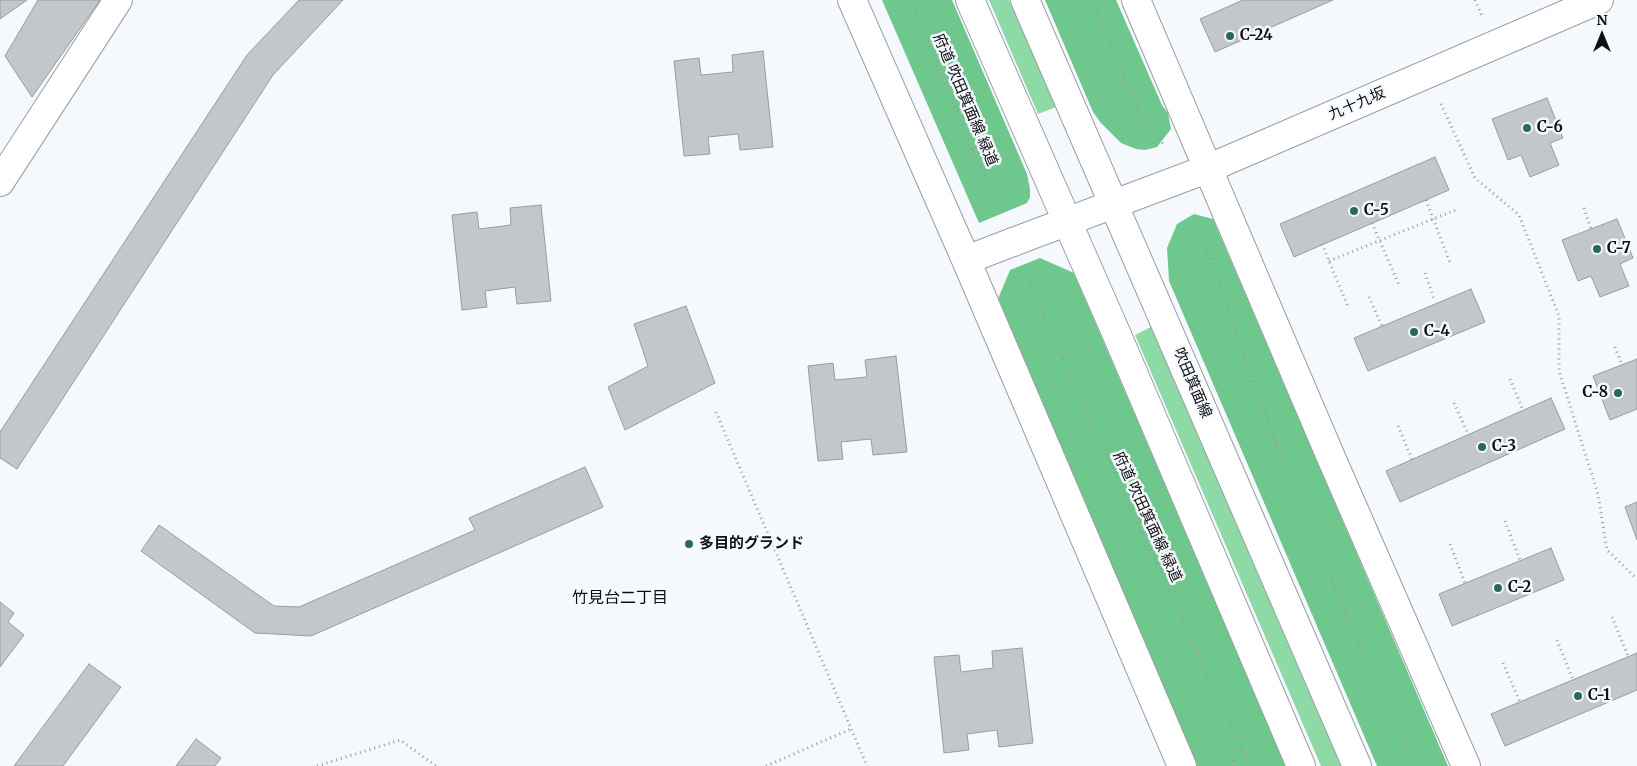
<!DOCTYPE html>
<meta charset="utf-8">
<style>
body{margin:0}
#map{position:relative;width:1637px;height:766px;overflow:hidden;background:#f5f9fd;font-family:Merriweather,serif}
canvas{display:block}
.north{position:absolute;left:1577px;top:10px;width:50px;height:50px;-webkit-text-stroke:4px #f5f9fd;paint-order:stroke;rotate:0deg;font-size:14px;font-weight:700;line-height:20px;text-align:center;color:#0e0f10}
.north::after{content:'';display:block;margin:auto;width:18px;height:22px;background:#0e0f10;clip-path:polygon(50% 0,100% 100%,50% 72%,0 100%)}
</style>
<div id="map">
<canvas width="1637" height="766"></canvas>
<div class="north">N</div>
</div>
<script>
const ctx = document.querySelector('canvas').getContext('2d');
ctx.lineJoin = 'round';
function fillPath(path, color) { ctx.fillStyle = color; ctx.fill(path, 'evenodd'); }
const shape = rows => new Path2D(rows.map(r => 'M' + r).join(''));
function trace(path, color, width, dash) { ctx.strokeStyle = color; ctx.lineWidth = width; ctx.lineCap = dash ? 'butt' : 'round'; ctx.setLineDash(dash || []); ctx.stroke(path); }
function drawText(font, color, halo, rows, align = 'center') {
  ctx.font = font + ' Merriweather,"Noto Sans JP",serif'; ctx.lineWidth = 5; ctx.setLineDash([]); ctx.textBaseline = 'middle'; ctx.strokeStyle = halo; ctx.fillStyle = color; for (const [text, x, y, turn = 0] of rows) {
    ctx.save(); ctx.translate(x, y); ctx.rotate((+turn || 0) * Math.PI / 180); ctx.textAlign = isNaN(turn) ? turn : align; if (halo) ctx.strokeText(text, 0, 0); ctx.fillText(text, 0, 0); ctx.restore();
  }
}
const green = shape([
 [989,0,1009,0,1056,107,1038,114],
 [1151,327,1341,766,1321,766,1135,335]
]);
const forest = shape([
 [882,0,952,0,1027,174,1030,189,1030,197,1027,203,979,223],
 [1045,0,1116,0,1162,105,1168,113,1171,129,1157,147,1145,150,1136,149,1121,143,1100,122,1093,112],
 [1194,214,1213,219,1448,766,1377,766,1169,281,1167,248,1177,224],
 [1040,258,1074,273,1286,766,1196,766,995,306,1010,270]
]);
const building = shape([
 [0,0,27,0,0,19,0,0],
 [38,0,100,0,32,97,5,56,38,0],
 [299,0,343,0,273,75,17,469,0,458,0,432,247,55,299,0],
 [1243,0,1333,0,1215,52,1200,19,1243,0],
 [763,51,773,147,740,150,738,134,708,137,710,154,684,156,674,61,699,58,701,75,733,72,732,55,763,51],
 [1547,98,1563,138,1550,143,1559,165,1530,177,1521,155,1508,160,1492,119,1547,98],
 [1435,157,1449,190,1294,257,1280,224,1435,157],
 [541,205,551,301,517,304,515,287,485,291,487,307,462,310,452,215,477,212,479,229,511,225,510,208,541,205],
 [1617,219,1633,258,1620,264,1629,286,1600,297,1591,276,1578,281,1562,240,1617,219],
 [1471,289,1485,322,1368,371,1354,338,1471,289],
 [686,306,715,383,625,430,608,387,648,366,634,324,686,306],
 [896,356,907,452,873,455,871,439,841,442,843,459,818,461,808,366,833,363,835,380,867,377,865,360,896,356],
 [1637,359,1637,409,1610,420,1593,376,1637,359],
 [1551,398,1565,429,1400,502,1386,471,1551,398],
 [585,467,603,507,311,636,255,633,141,551,159,525,274,606,299,607,475,530,469,518,585,467],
 [1637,502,1637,540,1625,507,1637,502],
 [1551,548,1564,580,1452,626,1439,594,1551,548],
 [0,602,14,613,8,622,24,635,0,667,0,602],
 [1022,648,1033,743,999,747,997,730,967,734,969,750,944,753,934,657,959,655,961,672,993,668,992,651,1022,648],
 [1637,653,1637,690,1505,746,1491,714,1637,653],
 [89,664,121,687,63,766,14,766,89,664],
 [196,739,221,758,215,766,176,766,196,739]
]);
const path = shape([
 [911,0,972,150,1000,208],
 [1092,0,1139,111,1145,121,1158,134,1164,146],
 [1475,0,1483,18],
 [1098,96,1126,81],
 [1441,104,1475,178,1519,215,1559,316,1559,371,1598,494,1607,550,1637,579],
 [972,150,1000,138],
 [1426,200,1450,263],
 [1584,208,1591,229],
 [1372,223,1399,285],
 [1200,230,1277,446,1376,686,1418,766],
 [1322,244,1348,307],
 [1329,261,1458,209],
 [1425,273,1434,299],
 [1027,276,1062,358,1249,766],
 [1369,297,1382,326],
 [1615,347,1622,365],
 [1062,358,1091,346],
 [1510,379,1523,410],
 [1454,403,1468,434],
 [716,412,867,766],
 [1398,426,1412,459],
 [1505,521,1520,560],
 [1450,544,1465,583],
 [1612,617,1628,656],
 [1557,640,1573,680],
 [1503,663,1520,702],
 [317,766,400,740,436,766],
 [766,766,851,729],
 [1233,766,1237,742]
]);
const street = shape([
 [852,0,966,260,1182,766],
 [1136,0,1330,455,1466,766],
 [966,260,1013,242]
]);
const secondary = shape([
 [970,0,1117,335,1301,766],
 [1025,0,1357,766],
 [0,182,118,0],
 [1013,242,1207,169,1599,0]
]);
const markers = [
 [1230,36,5,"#2a6956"],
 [1527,128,5,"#2a6956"],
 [1354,211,5,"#2a6956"],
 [1597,249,5,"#2a6956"],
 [1414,332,5,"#2a6956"],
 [1618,393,5,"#2a6956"],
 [1482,447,5,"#2a6956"],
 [689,544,5,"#2a6956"],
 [1498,588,5,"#2a6956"],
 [1578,696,5,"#2a6956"]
];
const poiNames = [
 ["C-24",1240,36],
 ["C-6",1537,128],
 ["C-5",1364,211],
 ["C-7",1607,249],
 ["C-4",1424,332],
 ["C-8",1608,393,"right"],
 ["C-3",1492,447],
 ["多目的グランド",699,544],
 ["C-2",1508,588],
 ["C-1",1588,696]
];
const streetNames = [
 ["府道 吹田箕面線 緑道",965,100,67],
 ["九十九坂",1357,104,-23],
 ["吹田箕面線",1192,383,67],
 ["府道 吹田箕面線 緑道",1147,517,65]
];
const neighbourhoodNames = [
 ["竹見台二丁目",620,598]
];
fillPath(green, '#8edaa7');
fillPath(forest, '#6ec88d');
fillPath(building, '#c3c7ca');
trace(building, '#989c9f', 1);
trace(street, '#9a9ea1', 30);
trace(secondary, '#9a9ea1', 30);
trace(path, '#999b9e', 3, [1, 4]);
trace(street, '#fff', 28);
trace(secondary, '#fff', 28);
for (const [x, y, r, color] of markers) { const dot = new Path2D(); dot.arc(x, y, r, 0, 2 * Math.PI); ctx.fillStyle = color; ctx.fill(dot); trace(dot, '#f5f9fd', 2); }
drawText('bold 15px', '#0e0f10', '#f5f9fd', poiNames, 'left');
drawText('15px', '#0e0f10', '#f5f9fd', streetNames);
drawText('16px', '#0e0f10', '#f5f9fd', neighbourhoodNames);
</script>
